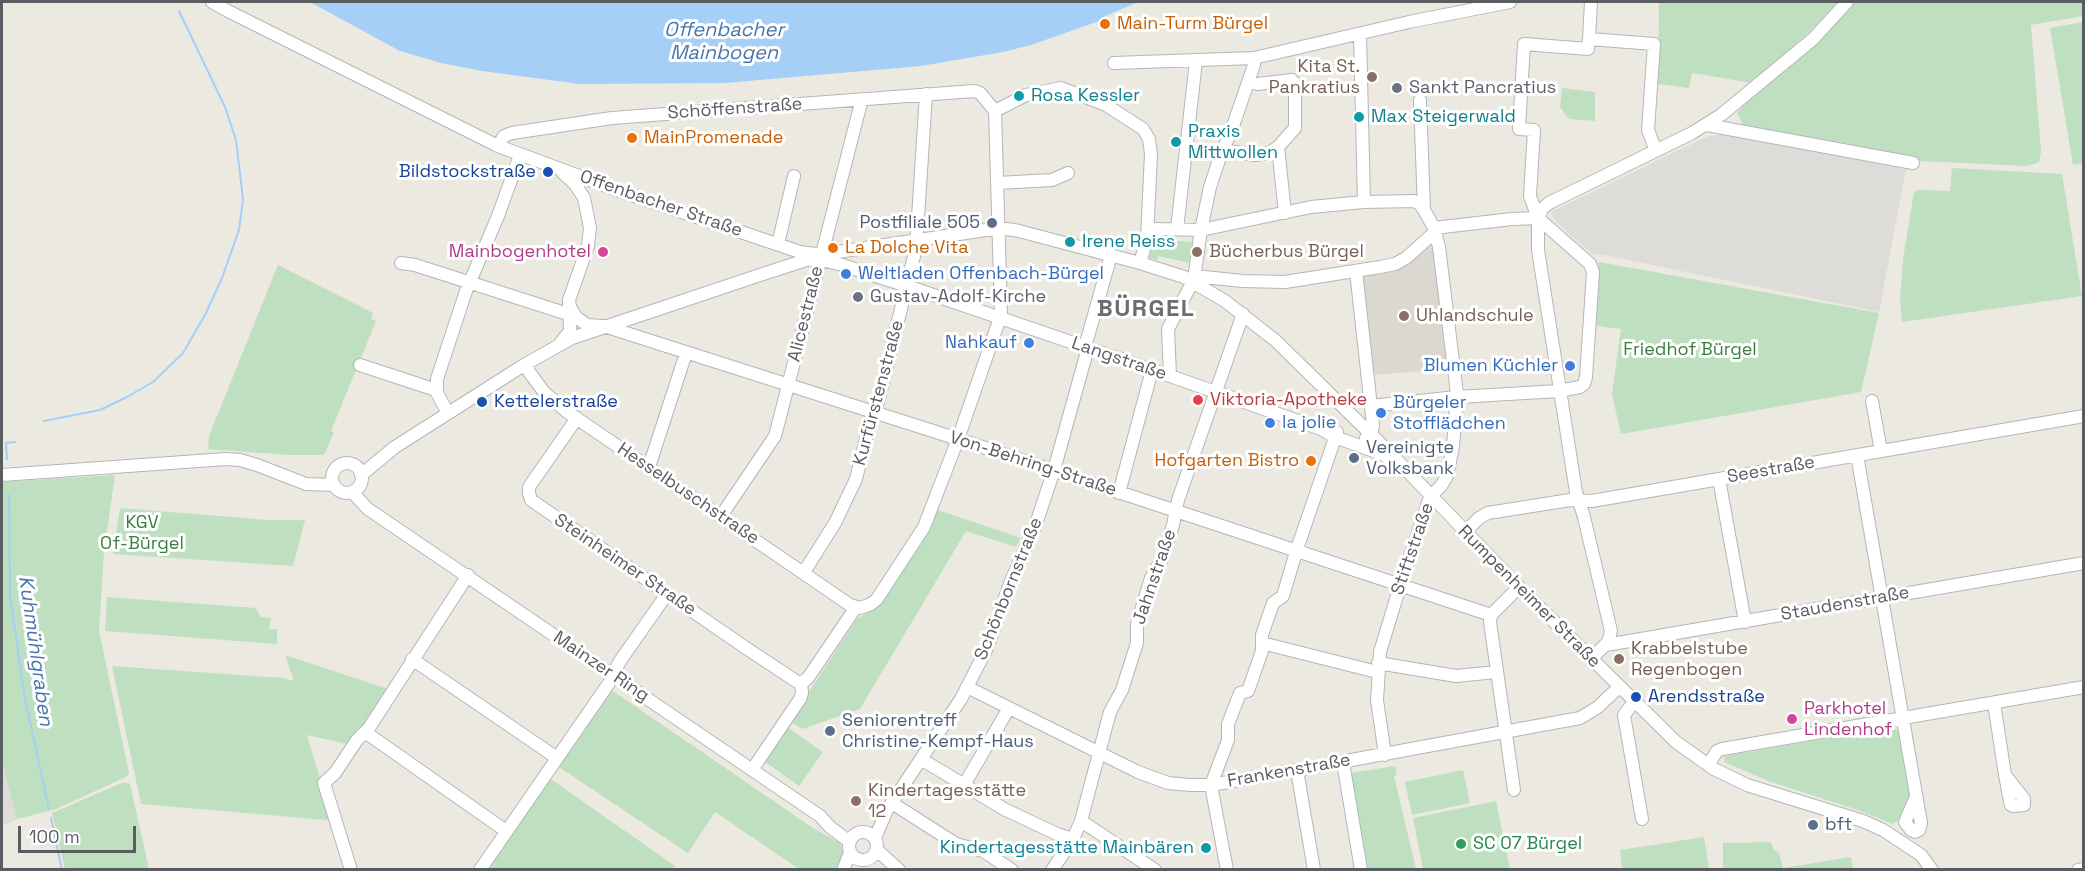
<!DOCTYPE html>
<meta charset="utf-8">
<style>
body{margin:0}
#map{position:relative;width:2085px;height:871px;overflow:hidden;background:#ebe9e0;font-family:"Space Grotesk",sans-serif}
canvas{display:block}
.frame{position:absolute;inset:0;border:3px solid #595c60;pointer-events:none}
.scale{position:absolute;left:18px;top:826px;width:118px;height:27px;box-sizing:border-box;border:3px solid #595c60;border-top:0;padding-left:8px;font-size:18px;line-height:21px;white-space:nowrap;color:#595c60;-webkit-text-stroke:4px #fff;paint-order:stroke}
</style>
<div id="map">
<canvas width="2085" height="871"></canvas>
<div class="frame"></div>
<div class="scale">100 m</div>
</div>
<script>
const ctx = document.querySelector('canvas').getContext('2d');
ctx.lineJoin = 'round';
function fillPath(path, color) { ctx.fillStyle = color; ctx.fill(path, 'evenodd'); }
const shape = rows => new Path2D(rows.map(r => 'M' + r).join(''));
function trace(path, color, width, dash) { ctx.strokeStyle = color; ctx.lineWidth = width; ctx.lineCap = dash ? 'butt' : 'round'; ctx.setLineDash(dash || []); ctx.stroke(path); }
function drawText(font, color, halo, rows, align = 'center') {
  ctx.font = font + ' "Space Grotesk",sans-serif'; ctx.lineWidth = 6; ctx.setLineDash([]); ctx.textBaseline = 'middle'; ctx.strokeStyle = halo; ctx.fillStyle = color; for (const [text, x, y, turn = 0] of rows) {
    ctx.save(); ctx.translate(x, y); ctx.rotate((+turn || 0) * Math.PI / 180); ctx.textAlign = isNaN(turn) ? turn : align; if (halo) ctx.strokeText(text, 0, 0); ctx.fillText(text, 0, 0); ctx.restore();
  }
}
const industrial = shape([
 [1723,134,1906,169,1879,312,1604,255,1592,254,1557,223,1551,212,1696,142,1710,136],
 [2,761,17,819,2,826]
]);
const education = shape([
 [1428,247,1433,248,1448,369,1372,375,1362,278,1365,275,1411,261]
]);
const green = shape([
 [1659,2,1838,2,1807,34,1752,83,1692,73,1689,88,1658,84],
 [1852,2,2083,2,2083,16,2031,25,2041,152,2039,162,2028,166,1918,161,1744,127,1737,113,1745,104,1817,42],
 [2083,22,2083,163,2073,165,2050,28],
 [1562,88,1595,92,1595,121,1569,119,1560,107],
 [1952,168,2062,174,2082,296,1902,322,1900,300,1903,259,1914,192,1918,190,1950,191],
 [1160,234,1165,234,1165,240,1192,242,1189,263,1159,256,1157,260,1149,258,1154,239],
 [1599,262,1879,313,1861,392,1621,434,1612,394,1621,329,1597,326,1595,322],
 [278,265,373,313,371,319,376,321,331,431,334,432,324,455,288,455,208,449,209,436],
 [115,475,104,552,99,631,129,773,126,777,56,809,17,819,2,761,2,482],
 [120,508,268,520,305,520,293,566,113,554],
 [938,510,1021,538,1016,547,966,531,860,709,802,729,790,721,856,620,878,606,884,599,924,540],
 [107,597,256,608,260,617,271,618,269,629,277,629,277,644,105,631],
 [285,655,388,689,361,728,358,728,347,744,307,735,332,818,326,820,141,804,112,666,283,678,294,681],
 [610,689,813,828,840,843,844,853,838,869,799,869,715,812,688,853,556,765],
 [787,727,823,752,799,786,764,761],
 [1892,727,1900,733,1911,795,1901,818,1893,824,1858,810,1768,781,1724,762,1725,756],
 [1395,766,1397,775,1394,776,1416,869,1368,869,1351,773],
 [1463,770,1470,803,1412,815,1405,782],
 [548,777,675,866,672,870,484,870],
 [124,782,130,784,149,869,65,869,52,813],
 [1496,801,1510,869,1423,869,1413,818],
 [1704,837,1709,869,1622,869,1620,850],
 [1771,842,1774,850,1779,853,1783,868,1851,857,1853,869,1723,869,1723,843]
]);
const water = shape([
 [310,2,1138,2,1101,18,1102,20,1031,45,1003,52,921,66,725,83,580,84,482,71,441,63,400,51]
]);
const stream = shape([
 [44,421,100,410,127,397,153,382,183,353,205,315,222,278,239,230,243,199,236,140,225,107,179,11],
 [7,459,6,443,15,442],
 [9,495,10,595,25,699,49,809],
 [51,818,62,870]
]);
const minor = shape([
 [212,2,228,11,498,146,614,189,800,252,816,254,831,253,986,230,1007,229,1019,231,1140,263,1184,277,1225,301,1276,341,1388,451,1519,587,1676,742,1714,769,1747,785,1863,821,1883,830,1921,855,1932,870],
 [1591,2,1589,39,1654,44,1648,130,1656,151],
 [1360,34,1364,202],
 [1254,58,1254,65,1234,123,1219,160,1210,187,1201,230,1311,207,1364,202,1413,201,1419,203,1424,210],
 [1114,63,1254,58,1409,22,1510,2],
 [995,111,1026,95,1061,88,1106,105,1143,129,1149,139,1151,154,1147,239],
 [1707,125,1913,163],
 [498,146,504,136,512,133,612,118,974,91,980,93,995,111,1001,315,958,439,924,527,877,599,871,604,860,608,850,605,566,411,544,392,524,365],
 [1278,147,1285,213],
 [1222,150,1255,155,1269,153,1278,147,1295,128,1295,84,1292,80,1257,84,1248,82],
 [997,183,1052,180,1068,173],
 [1538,218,1538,250,1576,492,1584,517,1611,631,1608,642,1591,659],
 [1434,228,1512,219,1538,218,1542,209,1549,203,1692,133,1721,115,1813,39,1847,2],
 [1177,229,1196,61],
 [778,244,794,176],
 [401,263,415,265,574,316],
 [1140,263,1147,239,1152,230,1155,229,1201,230,1194,279,1168,329,1170,376],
 [1356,271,1373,425,1372,432,1366,438],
 [1195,276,1242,281,1285,282,1380,267,1395,264,1406,258,1435,232],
 [569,300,570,307,576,317,587,325,604,326,958,439,1491,615],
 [561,342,570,331,569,300,588,246,590,228,584,198,575,184,562,172],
 [1085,347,1111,255],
 [360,365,436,390],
 [1872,401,1881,451],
 [1371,406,1457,397,1559,391,1580,387,1584,384,1586,377,1593,272,1590,264,1538,218,1530,196,1534,130,1519,129,1524,44,1588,49,1589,39],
 [448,413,437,393,437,379,466,291,498,216,520,155],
 [577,418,529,487,529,493,531,500,746,648,796,681,801,683,808,678,856,607],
 [1857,455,1921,823,1919,830,1915,832,1911,830,1905,822,1916,797],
 '332 478a15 15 0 1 1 30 0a15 15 0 1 1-30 0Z',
 [649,467,686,353],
 [2,475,226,459,240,460,257,465,306,484,334,485],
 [361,475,395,447,524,365,572,338,766,273,806,260,816,259,839,264,907,286,1170,376,1321,429,1335,437,1382,454,1392,460],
 [1719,479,1745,622],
 [352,492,368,509,820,816,830,827,850,842],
 [1119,493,1152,370],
 [721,516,775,436,862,99],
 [1465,532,1479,518,1488,513,1570,500,1592,501,2084,416],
 [804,572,835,523,856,479,870,423,878,402,916,248,926,94],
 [1262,643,1377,672],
 [1606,645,2084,563],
 [412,659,557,758],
 [1378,663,1456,676,1496,672],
 [967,687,1138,772,1168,783,1190,785,1211,785,1297,770,1580,718,1598,707,1619,687],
 [1634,702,1624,715,1642,819],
 [1994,703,2005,775,2010,802,2011,805,2013,806,2024,805,2024,799,2005,775],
 [365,732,506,831],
 [1385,755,1377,700,1380,652,1400,586,1430,497,1441,486,1447,476,1453,447,1457,394,1439,247,1434,228,1424,210,1420,100],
 [921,759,1004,809,1057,834,1073,839],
 [1343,762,1361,870],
 [1708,765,1717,751,1722,749,2084,687],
 [752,770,800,699,802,693,801,683],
 [1297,770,1314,870],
 [964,785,1009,708],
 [1514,790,1490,622,1491,615,1519,587],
 [892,803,956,844,983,851,1012,870],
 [1081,821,1155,870],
 '849 846a14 14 0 1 1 28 0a14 14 0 1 1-28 0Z',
 [875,838,887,810,961,699,986,650,1011,581,1036,524,1054,470,1088,348],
 [877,850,899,870],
 [351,870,324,783,335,773,357,740,369,728,468,575],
 [480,870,609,683,620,661,667,594],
 [843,870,850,853],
 [1052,870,1073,839,1081,821,1110,712,1122,690,1137,643,1137,624,1151,578,1162,559,1173,525,1178,500,1243,314],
 [1227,870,1211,785,1228,740,1228,724,1240,693,1248,691,1262,651,1262,635,1273,603,1283,596,1296,552,1337,432],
 [2078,870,2084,869]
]);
const markers = [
 [1105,24,6,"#e8710a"],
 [1372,77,6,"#8d6e63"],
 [1397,88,6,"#6b7280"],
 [1019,96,6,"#0f9aa8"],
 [1359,117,6,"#0f9aa8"],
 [632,138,6,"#e8710a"],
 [1176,142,6,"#0f9aa8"],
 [548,172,6,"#1a4fb4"],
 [992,223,6,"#5c6f8a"],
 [1070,242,6,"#0f9aa8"],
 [833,248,6,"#e8710a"],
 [603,252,6,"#d1479c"],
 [1197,252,6,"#8d6e63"],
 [846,274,6,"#3f7fe0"],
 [858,297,6,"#6b7280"],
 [1404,316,6,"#8d6e63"],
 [1029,343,6,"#3f7fe0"],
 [1570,366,6,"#3f7fe0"],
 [1198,400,6,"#e0444e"],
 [482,402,6,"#1a4fb4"],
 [1381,413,6,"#3f7fe0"],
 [1270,423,6,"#3f7fe0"],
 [1354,458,6,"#5c6f8a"],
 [1311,461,6,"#e8710a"],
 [1619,659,6,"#8d6e63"],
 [1636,697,6,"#1a4fb4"],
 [1792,719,6,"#d1479c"],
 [830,731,6,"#5c6f8a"],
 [856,801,6,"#8d6e63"],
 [1813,825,6,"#5c6f8a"],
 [1461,844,6,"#2e9e5b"],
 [1206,848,6,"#0f9aa8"]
];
const foodNames = [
 ["Main-Turm Bürgel",1117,24],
 ["MainPromenade",644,138],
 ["La Dolche Vita",845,248],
 ["Hofgarten Bistro",1299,461,"right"]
];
const educationNames = [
 ["Kita St.",1360,67,"right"],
 ["Pankratius",1360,88,"right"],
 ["Bücherbus Bürgel",1209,252],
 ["Uhlandschule",1416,316],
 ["Krabbelstube",1631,649],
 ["Regenbogen",1631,670],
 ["Kindertagesstätte",868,791],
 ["12",868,812]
];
const worshipNames = [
 ["Sankt Pancratius",1409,88],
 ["Gustav-Adolf-Kirche",870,297]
];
const cultureNames = [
 ["Rosa Kessler",1031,96],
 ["Max Steigerwald",1371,117],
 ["Praxis",1188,132],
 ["Mittwollen",1188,153],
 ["Irene Reiss",1082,242],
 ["Kindertagesstätte Mainbären",1194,848,"right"]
];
const streetNames = [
 ["Schöffenstraße",735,109,-4],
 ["Offenbacher Straße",661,204,19],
 ["Alicestraße",806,314,-76],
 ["Langstraße",1119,359,19],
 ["Kurfürstenstraße",879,393,-75],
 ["Von-Behring-Straße",1033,464,18],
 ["Seestraße",1771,470,-10],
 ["Hesselbuschstraße",688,494,34],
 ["Stiftstraße",1413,549,-71],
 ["Steinheimer Straße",625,565,34],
 ["Jahnstraße",1155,577,-71],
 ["Schönbornstraße",1009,589,-68],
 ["Rumpenheimer Straße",1529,597,45],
 ["Staudenstraße",1845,604,-10],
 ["Mainzer Ring",601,667,34],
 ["Frankenstraße",1289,771,-10]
];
const transitNames = [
 ["Bildstockstraße",536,172,"right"],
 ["Kettelerstraße",494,402],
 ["Arendsstraße",1648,697]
];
const serviceNames = [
 ["Postfiliale 505",980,223,"right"],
 ["Vereinigte",1366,448],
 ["Volksbank",1366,469],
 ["Seniorentreff",842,721],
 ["Christine-Kempf-Haus",842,742],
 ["bft",1825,825]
];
const hotelNames = [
 ["Mainbogenhotel",591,252],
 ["Parkhotel",1804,709,"left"],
 ["Lindenhof",1804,730,"left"]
];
const shopNames = [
 ["Weltladen Offenbach-Bürgel",858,274],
 ["Nahkauf",1017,343,"right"],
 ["Blumen Küchler",1558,366,"right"],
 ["Bürgeler",1393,403],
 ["Stofflädchen",1393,424],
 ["la jolie",1282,423]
];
const parkNames = [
 ["Friedhof Bürgel",1690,350],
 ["KGV",142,523],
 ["Of-Bürgel",142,544]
];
const healthNames = [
 ["Viktoria-Apotheke",1210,400]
];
const leisureNames = [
 ["SC 07 Bürgel",1473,844]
];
const waterNames = [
 ["Offenbacher",724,31],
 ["Mainbogen",724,54],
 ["Kuhmühlgraben",35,651,82]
];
const districtNames = [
 ["BÜRGEL",1146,309]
];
fillPath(industrial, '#dedcd8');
fillPath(education, '#dad8cf');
fillPath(green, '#bfe0c0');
fillPath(water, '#a5cff6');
trace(stream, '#a5cff6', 2);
trace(minor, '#b3b6ba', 14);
trace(minor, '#fff', 12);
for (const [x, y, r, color] of markers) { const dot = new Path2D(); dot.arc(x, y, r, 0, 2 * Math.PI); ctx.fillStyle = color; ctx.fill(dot); trace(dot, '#fff', 2); }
drawText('18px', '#c56008', '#fff', foodNames, 'left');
drawText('18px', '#785e54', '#fff', educationNames, 'left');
drawText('18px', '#5b616d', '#fff', worshipNames, 'left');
drawText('18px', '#0d838f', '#fff', cultureNames, 'left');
drawText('18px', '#595c60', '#fff', streetNames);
drawText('18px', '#164399', '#fff', transitNames, 'left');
drawText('18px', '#4e5e75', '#fff', serviceNames, 'left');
drawText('18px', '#b23c85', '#fff', hotelNames, 'right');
drawText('18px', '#366cbe', '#fff', shopNames, 'left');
drawText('18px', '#3b7d41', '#fff', parkNames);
drawText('18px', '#be3a42', '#fff', healthNames, 'left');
drawText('18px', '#27864d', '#fff', leisureNames, 'left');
drawText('italic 20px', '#4875ae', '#fff', waterNames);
ctx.letterSpacing = '1.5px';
drawText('bold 24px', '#6a6e72', '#fff', districtNames);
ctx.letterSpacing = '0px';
</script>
